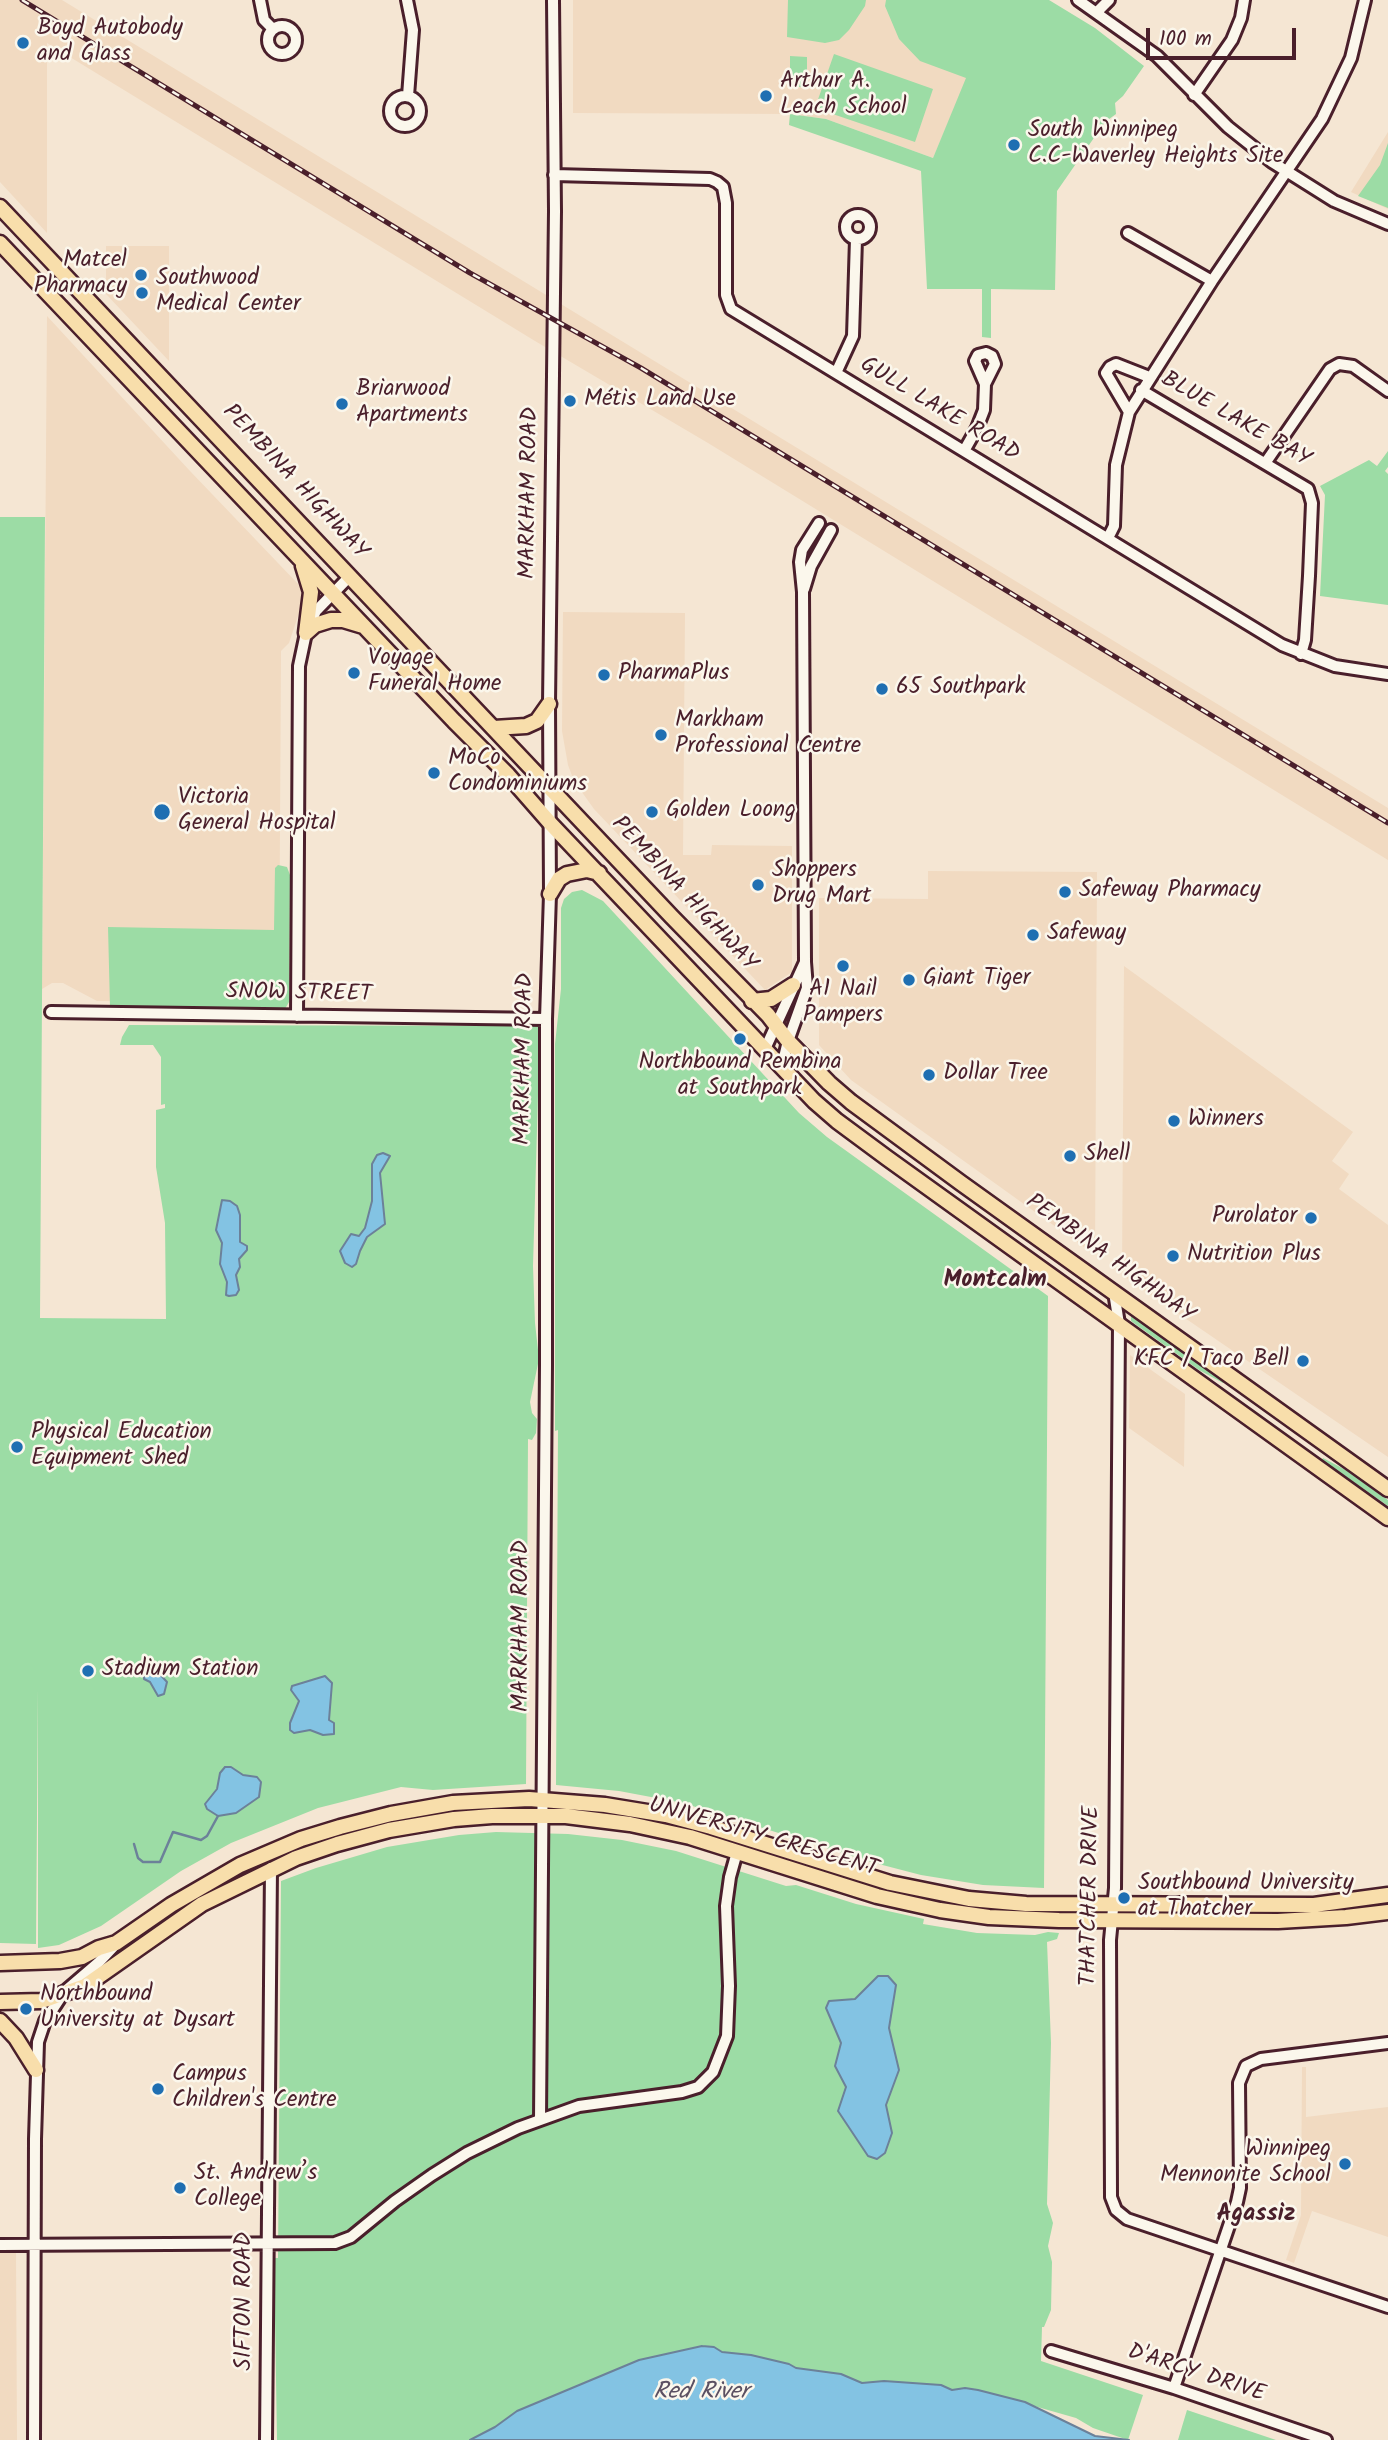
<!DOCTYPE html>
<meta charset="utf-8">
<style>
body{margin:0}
#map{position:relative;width:1388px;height:2440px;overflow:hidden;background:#f5e6d3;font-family:Kalam,sans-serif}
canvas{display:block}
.scale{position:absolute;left:1146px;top:28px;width:150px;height:32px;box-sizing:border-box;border:4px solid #4a1f2b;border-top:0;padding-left:9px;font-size:21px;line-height:24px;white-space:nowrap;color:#4a1f2b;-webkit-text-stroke:5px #fbf7ec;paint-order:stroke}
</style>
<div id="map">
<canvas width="1388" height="2440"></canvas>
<div class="scale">100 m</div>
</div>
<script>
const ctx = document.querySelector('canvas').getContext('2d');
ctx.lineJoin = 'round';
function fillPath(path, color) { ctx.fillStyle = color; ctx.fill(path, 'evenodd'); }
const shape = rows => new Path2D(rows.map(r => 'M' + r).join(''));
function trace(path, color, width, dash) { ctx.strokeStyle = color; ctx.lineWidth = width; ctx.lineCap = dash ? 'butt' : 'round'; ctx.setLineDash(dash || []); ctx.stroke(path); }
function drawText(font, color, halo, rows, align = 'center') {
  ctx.font = font + ' Kalam,sans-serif'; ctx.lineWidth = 5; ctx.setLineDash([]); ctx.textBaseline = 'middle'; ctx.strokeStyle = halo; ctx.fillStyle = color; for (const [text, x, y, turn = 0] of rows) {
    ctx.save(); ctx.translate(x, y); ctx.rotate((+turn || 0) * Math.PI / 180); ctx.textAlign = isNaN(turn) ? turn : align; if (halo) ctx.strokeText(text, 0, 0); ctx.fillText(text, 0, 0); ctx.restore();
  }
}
const built = shape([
 [0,0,62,0,1388,808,1388,860,708,443,535,341,47,43,47,233,0,182],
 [573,0,990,0,967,78,933,158,826,119,790,114,573,113],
 [1388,132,1388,209,1351,192],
 [106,246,169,246,169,361,106,294],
 [47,316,190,471,300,586,303,601,289,643,281,651,279,1002,97,1001,63,983,52,983,42,989],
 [563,612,685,613,683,855,711,855,712,845,792,846,792,972,765,990,594,809,574,781,568,765,562,731],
 [928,871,1097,872,1095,1255,851,1080,819,1045,819,898,928,899],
 [1124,966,1353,1132,1332,1161,1349,1174,1339,1189,1388,1225,1388,1457,1122,1275],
 [1130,1355,1185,1394,1184,1467,1129,1428],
 [1302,2067,1306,2067,1306,2117,1388,2107,1388,2237,1312,2211,1294,2263,1286,2260,1301,2215],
 [0,2251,16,2252,17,2440,0,2440]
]);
const green = shape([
 [788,0,866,0,865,6,849,30,839,40,825,43,787,37],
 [886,0,1049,0,1095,28,1144,66,1123,96,1115,103,1116,114,1105,122,1057,191,1055,290,991,289,991,338,982,337,982,289,927,289,921,171,789,125,790,114,826,119,933,158,966,78,920,61,899,39,885,6],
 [834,54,933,89,915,142,815,108],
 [790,56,807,57,807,87,790,87],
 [1388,143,1388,208,1358,196,1380,165],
 [1388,451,1388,467,1385,471,1388,474,1388,605,1320,596,1325,495,1320,486,1369,460,1377,466],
 [0,517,45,517,40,1318,166,1319,165,1223,156,1167,156,1110,165,1108,165,1104,161,1105,161,1057,153,1045,120,1045,122,1037,129,1025,540,1026,533,1266,535,1323,539,1359,530,1402,532,1413,537,1419,536,1433,532,1440,528,1439,526,1784,433,1790,401,1787,318,1808,231,1843,181,1871,101,1926,59,1945,38,1948,38,1688,36,1944,0,1943],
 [278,865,287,867,290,875,289,1002,285,1009,280,1011,110,1007,108,927,274,930,275,868],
 [582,890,603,901,799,1113,827,1137,1048,1296,1044,1888,983,1885,921,1875,871,1862,683,1803,619,1791,556,1785,558,1430,555,1431,555,1044,561,989,561,908,564,899,572,892],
 [1131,1315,1224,1382,1223,1383,1199,1370,1131,1321],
 [1323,1458,1344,1469,1388,1500,1388,1506,1322,1460],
 [496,1832,568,1834,622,1840,676,1851,786,1886,796,1885,856,1904,924,1919,923,1924,977,1933,1035,1935,1048,1932,1059,1933,1057,1939,1047,1942,1051,2043,1047,2204,1053,2223,1048,2246,1052,2262,1051,2310,1044,2327,1042,2327,1041,2361,1143,2395,1128,2440,1093,2428,1076,2418,978,2390,965,2388,952,2390,941,2385,884,2381,862,2383,841,2374,795,2368,789,2364,751,2355,722,2352,714,2347,517,2411,495,2427,470,2440,277,2440,274,2258,278,2258,281,1881,316,1868,387,1847,459,1835],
 [1187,2410,1276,2440,1178,2440]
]);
const water = shape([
 [383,1153,390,1156,380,1173,385,1224,367,1237,360,1251,356,1264,352,1267,345,1263,340,1251,351,1234,359,1236,365,1228,372,1201,372,1164,377,1155,383,1153],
 [222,1200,230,1201,237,1206,240,1215,240,1242,247,1246,247,1250,239,1259,240,1267,236,1275,239,1290,236,1295,229,1296,226,1295,227,1282,220,1264,222,1243,216,1230,222,1200],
 [155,1669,167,1682,164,1694,158,1696,150,1682,144,1679,144,1670,155,1669],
 [325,1676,332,1683,329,1720,334,1723,334,1734,323,1735,310,1730,294,1733,290,1730,290,1723,299,1701,291,1690,292,1686,325,1676],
 [225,1767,231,1767,243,1775,257,1777,261,1782,259,1797,236,1813,218,1816,207,1809,205,1804,217,1789,220,1773,225,1767],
 [878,1976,888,1976,896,1985,889,2028,899,2070,886,2105,892,2133,885,2153,877,2159,868,2156,838,2111,846,2087,835,2066,841,2043,826,2008,829,2001,855,1999,878,1976],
 [702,2346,714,2347,722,2352,751,2355,789,2364,796,2368,841,2374,862,2383,884,2381,941,2385,952,2390,965,2388,978,2390,1025,2402,1095,2436,1129,2440,470,2440,495,2427,517,2411,639,2360,702,2346]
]);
const stream = shape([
 [134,1844,138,1858,143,1862,160,1862,173,1832,201,1840,207,1836,218,1816]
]);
const minor = shape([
 [260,0,264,20,273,29],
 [407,0,413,30,408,96],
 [1078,0,1157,56,1228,127,1272,162,1334,201,1388,224],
 [1097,12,1109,0],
 '268 40a14 14 0 1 1 28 0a14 14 0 1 1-28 0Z',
 [1194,95,1232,40,1241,18,1244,0],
 '390 111a15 15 0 1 1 30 0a15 15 0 1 1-30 0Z',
 [554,175,710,179,717,182,723,187,726,203,726,295,731,309,1282,645,1335,666,1388,674],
 '846 227a12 12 0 1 1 24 0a12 12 0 1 1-24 0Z',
 [1128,233,1212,281],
 [986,353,992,356,995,364,985,384,975,361,978,355,986,353],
 [836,373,853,336,856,239],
 [1141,390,1308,489,1312,503,1309,576,1305,640,1301,654],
 [1129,412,1106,373,1110,367,1116,364,1149,377],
 [964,451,977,428,984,410,985,384],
 [1266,462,1330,369,1339,364,1353,366,1388,391],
 [1108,538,1114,526,1116,465,1129,412,1212,281,1322,119,1351,58,1365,0],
 [804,589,811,566,831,530],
 [51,1012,546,1019],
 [297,1016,299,666,306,633,316,611,350,576],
 [765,1049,805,962],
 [782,1066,788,1041,807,988,805,962,803,592,800,562,802,550,819,523],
 [1114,1292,1119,1324,1115,1888,1110,1940,1111,2197,1116,2210,1127,2219,1388,2307],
 [540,2119,546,1365,546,1019,550,894,549,704,555,211,553,0],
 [0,2245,335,2243,351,2237,395,2201,432,2175,467,2153,518,2128,579,2106,682,2092,698,2087,713,2072,727,2036,729,1986,726,1906,730,1877,737,1852],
 [1051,2351,1174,2388,1326,2440],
 [1174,2388,1237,2202,1240,2188,1239,2083,1246,2066,1261,2059,1388,2043],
 [34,2440,35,2139,38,2042,45,2021,64,1992,99,1962,116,1944],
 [266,2440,271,1868]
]);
const major = shape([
 [0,207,672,917,768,1015,788,1041,829,1083,851,1102,961,1183,1388,1489],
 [0,243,454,721,508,775,550,823,814,1101,837,1121,887,1158,1388,1518],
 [303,566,311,592,306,633],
 [306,633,315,625,331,620,343,620,363,626],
 [494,728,526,726,537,721,549,704],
 [550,894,559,879,567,874,587,870,599,873],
 [752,1001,771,999,793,985],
 [0,1963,60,1961,82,1957,99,1948,116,1943,171,1905,240,1865,301,1839,340,1827,391,1814,453,1803,529,1799,605,1805,666,1815,711,1827,890,1883,969,1899,1026,1904,1314,1905,1388,1895],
 [0,2002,42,2001,85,1986,202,1904,296,1858,337,1844,389,1830,454,1819,492,1816,566,1816,630,1824,690,1837,877,1896,940,1910,989,1917,1059,1920,1278,1921,1346,1917,1388,1912],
 [0,2021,16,2038,36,2070]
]);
const rail = shape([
 [22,0,470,273,641,368,1388,823]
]);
const markers = [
 [23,43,7,"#1f6fb2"],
 [766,96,7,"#1f6fb2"],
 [1014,145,7,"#1f6fb2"],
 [141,275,7,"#1f6fb2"],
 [142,293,7,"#1f6fb2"],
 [570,401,7,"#1f6fb2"],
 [342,404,7,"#1f6fb2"],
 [354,673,7,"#1f6fb2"],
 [604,675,7,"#1f6fb2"],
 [882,689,7,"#1f6fb2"],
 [661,735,7,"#1f6fb2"],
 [434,773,7,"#1f6fb2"],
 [162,812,9,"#1f6fb2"],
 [652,812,7,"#1f6fb2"],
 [758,885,7,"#1f6fb2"],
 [1065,892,7,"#1f6fb2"],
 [1033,935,7,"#1f6fb2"],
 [843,966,7,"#1f6fb2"],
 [909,980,7,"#1f6fb2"],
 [740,1039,7,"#1f6fb2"],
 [929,1075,7,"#1f6fb2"],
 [1174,1121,7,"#1f6fb2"],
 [1070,1156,7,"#1f6fb2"],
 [1311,1218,7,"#1f6fb2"],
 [1173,1256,7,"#1f6fb2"],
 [1303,1361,7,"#1f6fb2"],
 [17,1447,7,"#1f6fb2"],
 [88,1671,7,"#1f6fb2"],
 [1124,1898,7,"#1f6fb2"],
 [26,2009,7,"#1f6fb2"],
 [158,2089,7,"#1f6fb2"],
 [1345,2164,7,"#1f6fb2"],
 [180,2188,7,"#1f6fb2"]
];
const poiNames = [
 ["Boyd Autobody",37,30],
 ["and Glass",37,56],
 ["Arthur A.",780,83],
 ["Leach School",780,109],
 ["South Winnipeg",1028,132],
 ["C.C-Waverley Heights Site",1028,158],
 ["Matcel",127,262,"right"],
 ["Pharmacy",127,288,"right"],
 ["Southwood",156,280],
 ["Medical Center",156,306],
 ["Briarwood",356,391],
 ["Apartments",356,417],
 ["Métis Land Use",584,401],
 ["Voyage",368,660],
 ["Funeral Home",368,686],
 ["PharmaPlus",618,675],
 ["65 Southpark",896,689],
 ["Markham",675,722],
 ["Professional Centre",675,748],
 ["MoCo",448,760],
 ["Condominiums",448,786],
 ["Victoria",178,799],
 ["General Hospital",178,825],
 ["Golden Loong",666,812],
 ["Shoppers",772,872],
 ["Drug Mart",772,898],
 ["Safeway Pharmacy",1079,892],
 ["Safeway",1047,935],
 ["Giant Tiger",923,980],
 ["A1 Nail",843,991,"center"],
 ["Pampers",843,1017,"center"],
 ["Northbound Pembina",740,1064,"center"],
 ["at Southpark",740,1090,"center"],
 ["Dollar Tree",943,1075],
 ["Winners",1188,1121],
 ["Shell",1084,1156],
 ["Purolator",1297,1218,"right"],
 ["Nutrition Plus",1187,1256],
 ["KFC / Taco Bell",1289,1361,"right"],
 ["Physical Education",31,1434],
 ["Equipment Shed",31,1460],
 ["Stadium Station",102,1671],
 ["Southbound University",1138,1885],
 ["at Thatcher",1138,1911],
 ["Northbound",40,1996],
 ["University at Dysart",40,2022],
 ["Campus",172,2076],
 ["Children's Centre",172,2102],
 ["Winnipeg",1331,2151,"right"],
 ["Mennonite School",1331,2177,"right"],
 ["St. Andrew’s",194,2175],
 ["College",194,2201]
];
const streetNames = [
 ["GULL LAKE ROAD",939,411,31],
 ["BLUE LAKE BAY",1235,421,30],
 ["PEMBINA HIGHWAY",294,483,47],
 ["MARKHAM ROAD",531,493,-89],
 ["PEMBINA HIGHWAY",683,895,47],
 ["SNOW STREET",299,995,1],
 ["MARKHAM ROAD",526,1059,-89],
 ["PEMBINA HIGHWAY",1109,1260,36],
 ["MARKHAM ROAD",523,1626,-90],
 ["UNIVERSITY CRESCENT",763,1839,16],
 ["THATCHER DRIVE",1092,1896,-89],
 ["SIFTON ROAD",246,2301,-90],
 ["D'ARCY DRIVE",1196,2375,18]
];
const neighbourhoodNames = [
 ["Montcalm",995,1282],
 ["Agassiz",1256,2216]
];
const waterNames = [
 ["Red River",701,2394]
];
fillPath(built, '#f1dac1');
fillPath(green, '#9cdca5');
fillPath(water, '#83c3e3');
trace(water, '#6c8199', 2);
trace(stream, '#6c8199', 2.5);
trace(minor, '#4a1f2b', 16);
trace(major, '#4a1f2b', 19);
trace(minor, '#fbf7ec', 10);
trace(major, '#f8deab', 14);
trace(rail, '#4a1f2b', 5);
trace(rail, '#fbf7ec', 2.5, [8]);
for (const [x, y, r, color] of markers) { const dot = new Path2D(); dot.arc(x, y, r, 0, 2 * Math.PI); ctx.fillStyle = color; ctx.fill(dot); trace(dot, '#fbf7ec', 2.5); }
drawText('23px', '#4a1f2b', '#fbf7ec', poiNames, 'left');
drawText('23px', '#4a1f2b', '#fbf7ec', streetNames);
drawText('bold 24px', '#4a1f2b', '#fbf7ec', neighbourhoodNames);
drawText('italic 24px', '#5b5062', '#fbf7ec', waterNames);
</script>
